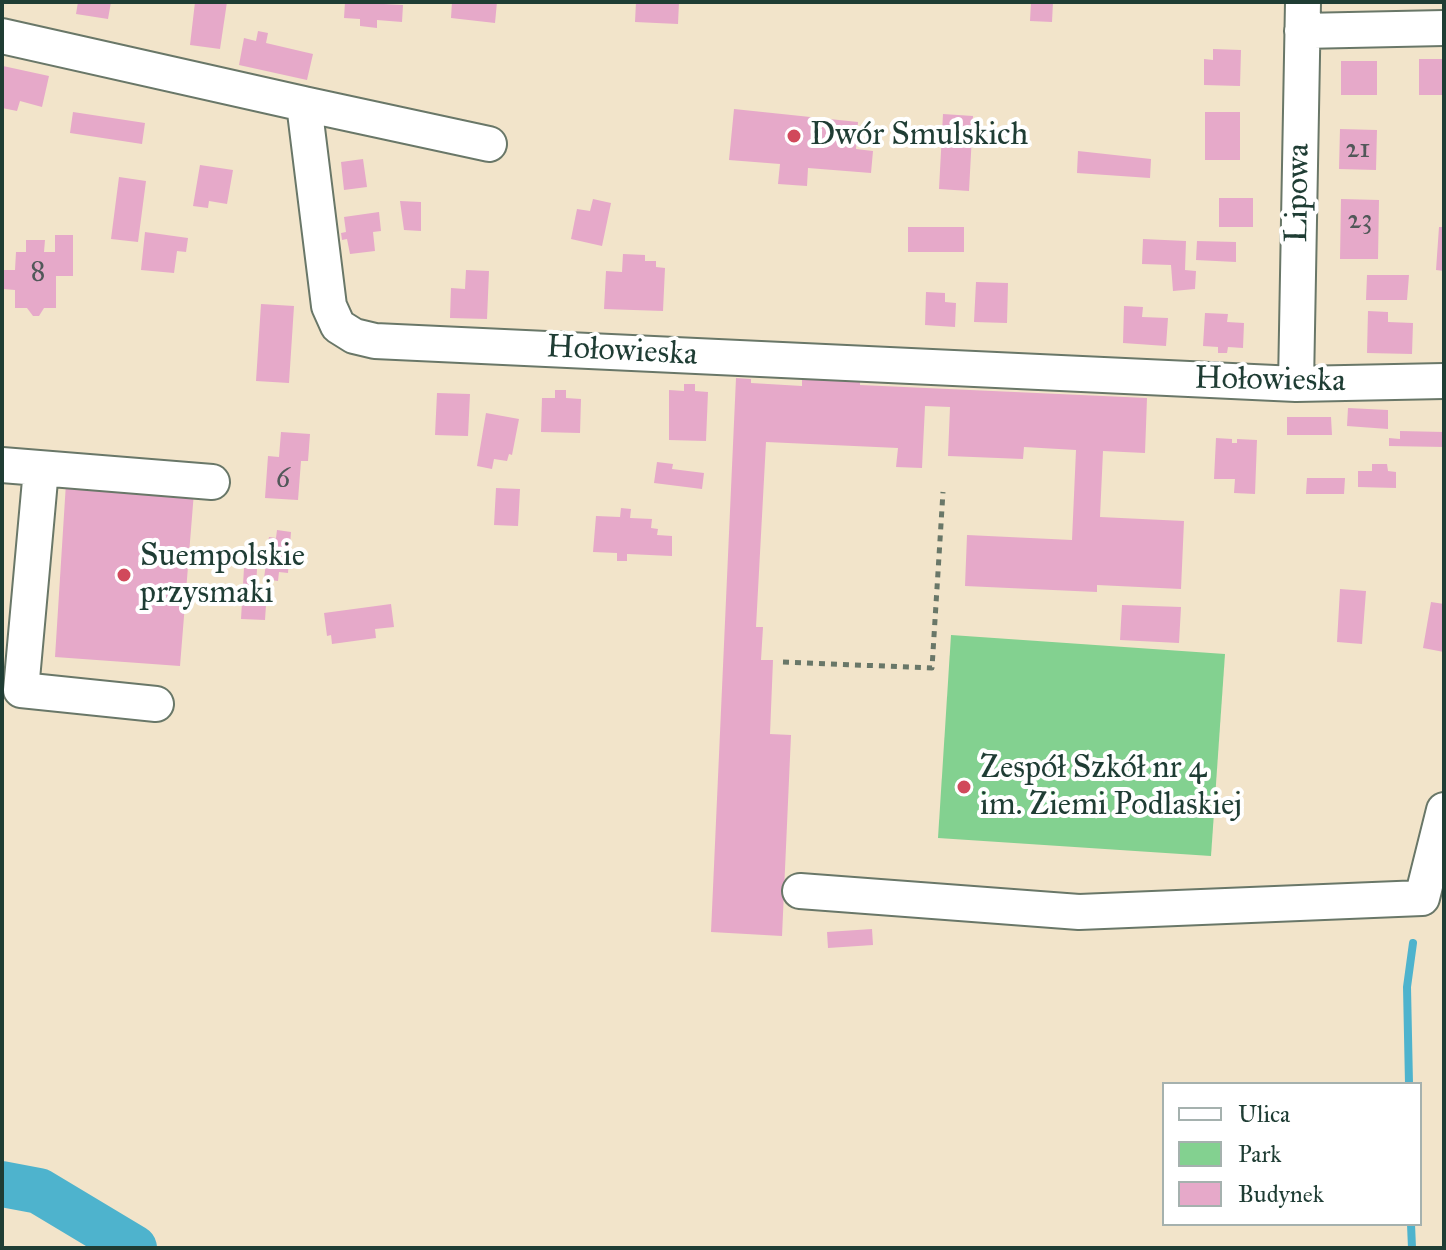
<!DOCTYPE html>
<meta charset="utf-8">
<style>
body{margin:0}
#map{position:relative;width:1446px;height:1250px;overflow:hidden;background:#f2e4ca;font-family:"IM FELL Great Primer",serif}
canvas{display:block}
.frame{position:absolute;inset:0;border:4px solid #1f3d34;pointer-events:none}
.legend{position:absolute;left:1162px;top:1082px;width:260px;height:144px;box-sizing:border-box;background:#fff;border:2px solid #a5b1ae;margin:0;padding:10px 14px;list-style:none;font-size:24px;color:#1f3d34}
.legend li{display:flex;align-items:center;gap:16px;height:40px}
.legend b{width:40px;border:2px solid #a5b1ae}
</style>
<div id="map">
<canvas width="1446" height="1250"></canvas>
<div class="frame"></div>
<ul class="legend">
<li><b style="height:10px;background:#fff"></b>Ulica</li>
<li><b style="height:22px;background:#83d190"></b>Park</li>
<li><b style="height:22px;background:#e6a9c9"></b>Budynek</li>
</ul>
</div>
<script>
const ctx = document.querySelector('canvas').getContext('2d');
ctx.lineJoin = 'round';
function fillPath(path, color) { ctx.fillStyle = color; ctx.fill(path, 'evenodd'); }
const shape = rows => new Path2D(rows.map(r => 'M' + r).join(''));
function trace(path, color, width, dash) { ctx.strokeStyle = color; ctx.lineWidth = width; ctx.lineCap = dash ? 'butt' : 'round'; ctx.setLineDash(dash || []); ctx.stroke(path); }
function drawText(font, color, halo, rows, align = 'center') {
  ctx.font = font + ' "IM FELL Great Primer",serif'; ctx.lineWidth = 8; ctx.setLineDash([]); ctx.textBaseline = 'middle'; ctx.strokeStyle = halo; ctx.fillStyle = color; for (const [text, x, y, turn = 0] of rows) {
    ctx.save(); ctx.translate(x, y); ctx.rotate((+turn || 0) * Math.PI / 180); ctx.textAlign = isNaN(turn) ? turn : align; if (halo) ctx.strokeText(text, 0, 0); ctx.fillText(text, 0, 0); ctx.restore();
  }
}
const green = shape([
 [951,635,1225,654,1211,856,938,838]
]);
const stream = shape([
 [1409,1084,1407,987,1413,943],
 [1411,1224,1412,1248]
]);
const river = shape([
 [2,1184,39,1191,134,1248]
]);
const building = shape([
 [78,2,111,2,108,19,76,14],
 [195,2,227,2,220,49,190,45],
 [345,2,403,5,402,22,377,20,377,28,360,26,360,19,344,18],
 [452,2,497,2,495,23,451,18],
 [636,2,679,2,678,24,635,22],
 [1031,2,1053,2,1052,22,1030,21],
 [258,31,268,33,266,43,313,54,307,80,239,65,244,38,256,41],
 [1213,49,1241,50,1240,86,1204,85,1204,59,1213,60],
 [1419,59,1444,59,1444,95,1419,95],
 [1341,61,1377,61,1377,95,1341,95],
 [3,66,49,76,42,107,20,101,17,111,2,108],
 [734,109,858,122,856,149,873,151,871,173,808,168,807,186,778,184,780,164,729,160],
 [73,112,145,123,142,144,70,133],
 [1205,112,1240,112,1240,160,1205,160],
 [943,114,973,116,969,191,939,189],
 [1340,129,1377,130,1376,170,1339,169],
 [1078,151,1151,159,1150,178,1077,173],
 [363,159,367,187,344,190,341,162],
 [200,165,233,170,227,204,209,201,208,208,193,206],
 [119,177,146,181,138,242,111,239],
 [1219,198,1253,198,1253,227,1219,227],
 [593,199,611,203,602,246,571,239,577,209,590,211],
 [1341,199,1379,200,1378,259,1340,259],
 [400,201,421,202,421,231,404,230],
 [379,212,381,231,373,232,375,251,350,254,347,239,342,240,341,233,346,232,344,217],
 [908,227,964,227,964,252,908,252],
 [1439,227,1444,227,1444,271,1436,270],
 [145,232,188,238,186,252,177,251,174,273,141,270],
 [55,235,73,235,73,276,56,276,56,308,44,308,39,316,33,316,27,308,15,308,15,290,3,289,2,270,15,270,16,252,26,252,26,240,45,240,44,252,55,252],
 [1143,239,1186,241,1185,270,1196,271,1195,289,1173,291,1171,265,1142,264],
 [1197,241,1236,242,1236,262,1196,260],
 [623,254,645,255,645,261,656,261,656,267,665,268,663,311,604,309,606,271,622,272],
 [466,270,489,271,487,319,450,318,451,288,465,289],
 [1367,275,1409,275,1407,300,1366,300],
 [976,282,1008,283,1007,323,974,322],
 [926,292,945,293,945,302,956,303,955,327,925,325],
 [261,304,294,306,289,383,256,381],
 [1124,306,1143,307,1142,317,1168,318,1166,346,1123,343],
 [1368,311,1388,312,1388,322,1413,323,1412,354,1367,353],
 [1205,313,1228,314,1227,322,1244,323,1243,348,1228,347,1227,353,1218,353,1218,347,1203,346],
 [736,378,751,379,751,383,802,386,802,379,860,382,860,385,1147,398,1145,453,1103,451,1100,517,1184,521,1181,589,1097,585,1097,592,965,586,967,535,1072,540,1076,450,1024,447,1023,459,948,456,950,407,925,406,922,468,896,467,898,448,766,442,756,627,763,627,761,660,773,660,770,734,791,735,782,936,711,932],
 [684,384,695,384,695,391,708,392,706,441,669,440,669,390,684,391],
 [555,390,566,390,566,398,581,399,580,433,541,432,542,398,555,398],
 [437,393,470,394,468,436,435,435],
 [1348,408,1388,410,1388,429,1347,426],
 [486,413,519,419,512,455,509,454,507,461,494,459,492,469,477,466],
 [1287,417,1331,417,1332,435,1287,435],
 [1400,431,1444,432,1444,447,1389,446,1389,438,1400,439],
 [281,432,310,434,308,461,301,461,298,500,265,498,268,456,279,457],
 [1216,438,1232,439,1232,443,1237,443,1237,439,1257,440,1255,494,1234,493,1235,479,1214,479],
 [657,462,673,464,672,469,704,473,702,489,654,483],
 [1372,464,1387,464,1388,471,1396,472,1396,488,1358,487,1358,471,1372,471],
 [1307,478,1345,478,1344,494,1306,494],
 [66,483,194,492,180,666,55,657],
 [496,488,520,489,518,526,494,525],
 [621,508,631,509,630,518,652,519,651,528,658,529,657,535,672,536,672,556,627,554,627,561,617,561,617,553,593,552,596,516,620,517],
 [277,530,291,532,288,573,279,572,278,581,264,579,269,537,276,538],
 [244,568,257,569,255,604,266,605,265,620,241,619],
 [1340,589,1366,591,1362,644,1337,642],
 [1431,602,1444,604,1444,652,1423,648],
 [391,604,394,627,375,629,376,638,332,644,331,635,327,636,324,613],
 [1122,605,1181,607,1179,643,1120,640],
 [872,929,873,945,828,948,827,932]
]);
const path = shape([
 [783,662,932,668,943,492]
]);
const minor = shape([
 [1302,31,1444,28],
 [2,36,304,104,329,306,338,326,354,336,375,341,1296,384,1444,381],
 [304,104,489,144],
 [1296,384,1303,2],
 [2,465,212,482],
 [41,469,21,690,156,704],
 [800,891,1079,912,1422,898,1444,810]
]);
const markers = [
 [794,136,8,"#d1495b"],
 [124,575,8,"#d1495b"],
 [964,787,8,"#d1495b"]
];
const numberNames = [
 ["21",1358,150],
 ["23",1360,221],
 ["8",38,273],
 ["6",283,480]
];
const poiNames = [
 ["Dwór Smulskich",810,136],
 ["Suempolskie",140,557],
 ["przysmaki",140,594],
 ["Zespół Szkół nr 4",980,769],
 ["im. Ziemi Podlaskiej",980,806]
];
const streetNames = [
 ["Lipowa",1299,193,-89],
 ["Hołowieska",622,352,3],
 ["Hołowieska",1270,381,1]
];
fillPath(green, '#83d190');
trace(stream, '#4eb3cd', 8);
trace(river, '#4eb3cd', 46);
fillPath(building, '#e6a9c9');
trace(minor, '#697768', 38);
trace(path, '#697768', 5, [6, 6]);
trace(minor, '#fff', 34);
for (const [x, y, r, color] of markers) { const dot = new Path2D(); dot.arc(x, y, r, 0, 2 * Math.PI); ctx.fillStyle = color; ctx.fill(dot); trace(dot, '#fff', 3); }
drawText('28px', '#515859', null, numberNames);
drawText('32px', '#1f3d34', '#fff', poiNames, 'left');
drawText('32px', '#1f3d34', '#fff', streetNames);
</script>
